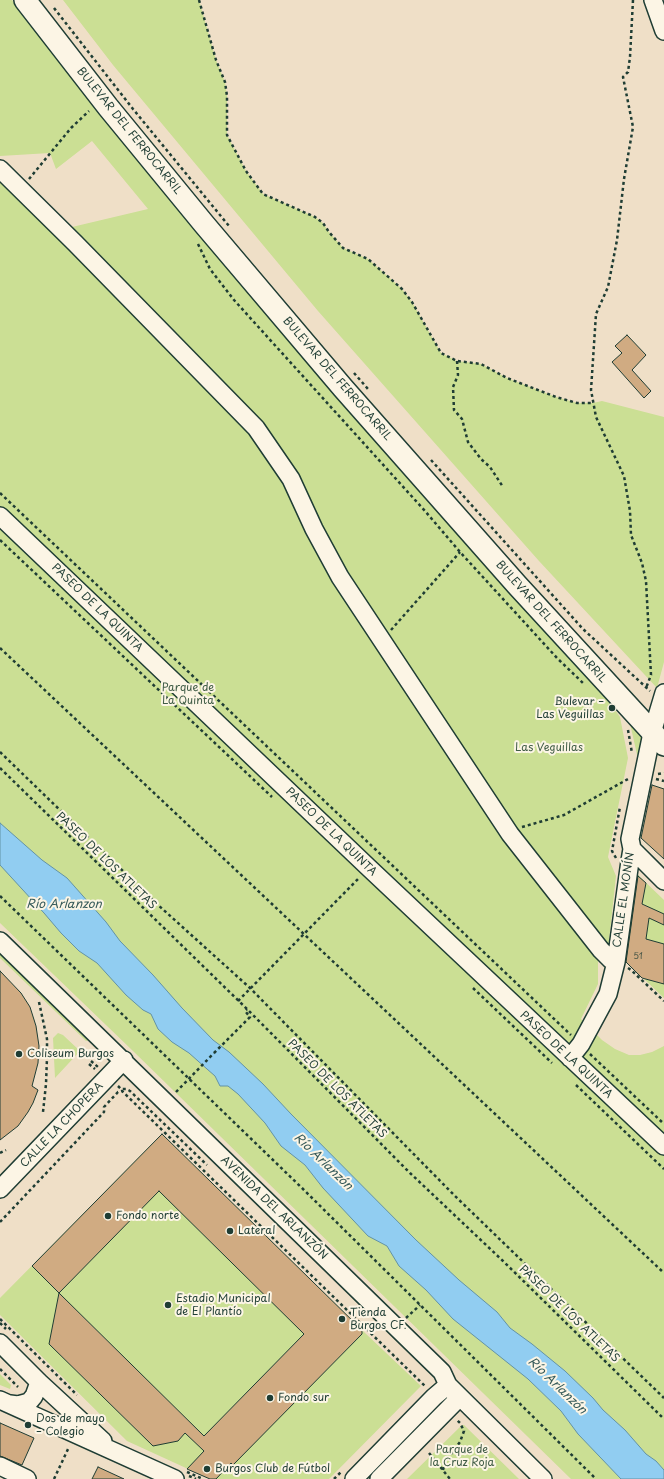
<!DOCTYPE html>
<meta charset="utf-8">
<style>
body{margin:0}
canvas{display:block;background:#efdfc7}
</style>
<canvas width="664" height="1479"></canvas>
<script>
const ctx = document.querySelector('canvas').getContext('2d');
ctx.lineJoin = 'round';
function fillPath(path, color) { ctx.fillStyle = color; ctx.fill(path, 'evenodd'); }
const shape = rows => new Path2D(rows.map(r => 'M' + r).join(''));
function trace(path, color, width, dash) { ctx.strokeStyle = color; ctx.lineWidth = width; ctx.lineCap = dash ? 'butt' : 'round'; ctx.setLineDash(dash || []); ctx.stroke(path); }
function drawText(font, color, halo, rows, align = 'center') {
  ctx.font = font + ' "Playpen Sans",sans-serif'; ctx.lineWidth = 4; ctx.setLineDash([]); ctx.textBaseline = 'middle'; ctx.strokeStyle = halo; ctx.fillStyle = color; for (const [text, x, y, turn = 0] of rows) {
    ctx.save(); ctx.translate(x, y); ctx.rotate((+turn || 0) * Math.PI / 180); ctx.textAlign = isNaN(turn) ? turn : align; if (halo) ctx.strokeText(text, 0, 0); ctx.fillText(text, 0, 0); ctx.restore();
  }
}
const green = shape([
 [0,0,12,0,87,98,180,210,594,680,620,717,628,758,608,857,616,876,608,950,513,831,344,574,295,475,78,239,72,227,148,209,92,141,56,169,50,153,0,156],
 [63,0,199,0,216,60,225,82,227,96,227,135,246,171,263,194,315,217,323,223,329,232,343,248,368,259,402,289,412,302,441,353,457,361,481,364,507,378,556,397,577,403,593,403,602,401,664,417,664,662,657,688,539,561,318,311,113,65],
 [0,176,252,432,598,955,598,984,581,1019,602,1040,615,1049,629,1055,640,1055,652,1052,664,1046,664,1479,571,1479,133,1051,0,923],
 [629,719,642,734,642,739,638,759],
 [637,874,664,900,664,998,624,960],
 [0,951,89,1037,89,1040,86,1041,84,1039,0,958],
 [58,1033,63,1035,80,1051,55,1078,53,1038],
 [162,1134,364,1332,421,1386,329,1479,210,1479,127,1441,0,1315,0,1298],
 [0,1374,11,1385,10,1389,0,1385],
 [462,1425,464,1425,519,1479,407,1479]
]);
const water = shape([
 [0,823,42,860,67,878,106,922,120,941,153,975,182,1008,213,1040,229,1052,263,1084,291,1114,416,1240,459,1280,497,1312,510,1328,532,1344,565,1371,593,1398,603,1410,625,1430,646,1454,656,1461,664,1470,664,1479,621,1479,578,1434,561,1411,528,1379,453,1319,426,1290,399,1266,387,1246,368,1236,323,1188,305,1165,281,1146,265,1123,238,1094,228,1086,220,1086,215,1076,207,1069,189,1053,172,1042,158,1029,151,1014,143,1010,126,995,97,963,79,951,61,933,44,913,0,865,0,823]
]);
const building = shape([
 [627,335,646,355,632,370,651,391,644,398,612,362,622,353,615,346,627,335],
 [652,785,664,789,664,859,641,838,652,785],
 [638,876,646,883,642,904,664,914,664,925,649,918,646,939,664,944,664,984,642,978,626,962,638,876],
 [0,971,21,993,30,1007,36,1026,39,1046,38,1063,32,1086,38,1090,33,1103,28,1112,18,1126,0,1140,0,971],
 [162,1134,362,1330,362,1334,233,1465,231,1463,216,1479,210,1479,187,1469,204,1451,185,1433,178,1441,153,1446,49,1344,59,1293,32,1266,162,1134],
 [159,1191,304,1334,204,1436,59,1293,159,1191],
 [0,1423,34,1438,22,1465,0,1456,0,1423],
 [98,1467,124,1479,92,1479,98,1467]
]);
const path = shape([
 [199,0,216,60,225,82,227,96,227,135,246,171,263,194,315,217,323,223,329,232,343,248,368,259,402,289,412,302,441,353,457,361,481,364,507,378,556,397,577,403,593,403],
 [633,0,630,57,628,72,623,77,633,127,624,179,617,240,608,287,596,314,591,390,596,417,624,476,630,511,631,535,642,563,646,581,651,675,646,688],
 [54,8,133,109,229,226],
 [29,179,71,128,89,111],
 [198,244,210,269,234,300,425,511,460,552,557,658,584,684],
 [457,361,458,375,453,387,454,410,462,419,468,442,481,459,490,467,503,487],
 [354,373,368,389],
 [431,460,583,629,650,691],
 [0,493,571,1035],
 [0,540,272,797],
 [391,630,460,552],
 [0,648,664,1273],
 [628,730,632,753],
 [0,752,157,904,250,988,455,1196,664,1398],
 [0,768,247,1009,410,1173,503,1261,664,1419],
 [658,774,664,773],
 [656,779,664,781],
 [522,827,564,815,628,779],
 [616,858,612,851,620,807],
 [0,896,303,1189,596,1479],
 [628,968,631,970,664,1001],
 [473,988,552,1063],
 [238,1001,360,877],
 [39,1002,47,1039,47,1058,46,1084,43,1112],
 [214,1053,250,1017,245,1011,247,1009],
 [590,1054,664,1124],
 [91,1061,98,1067],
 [89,1064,95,1069],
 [576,1085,664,1169],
 [118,1086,121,1089,126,1089,130,1091,207,1165],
 [0,1153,6,1150],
 [0,1222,104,1112,104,1107,118,1092,122,1091,425,1386],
 [406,1318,420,1305],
 [0,1319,77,1395],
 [0,1323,6,1329],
 [0,1369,18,1387],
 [429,1453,450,1479],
 [443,1470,445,1462,460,1442,464,1431,460,1423,456,1419],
 [187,1472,203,1479],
 [189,1476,196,1479],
 [54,1479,69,1447],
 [334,1479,341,1472]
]);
const minor = shape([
 [653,0,664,31],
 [0,169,75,243,256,428,291,479,314,529,340,577,510,834,601,950,611,960,616,962],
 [0,516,368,867,664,1146],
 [632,849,664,881],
 [0,941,442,1372,448,1385,543,1479],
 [570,1058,581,1044,608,994,616,962,630,861,632,849,630,839,652,733,664,693],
 [0,1189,124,1060],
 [0,1343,39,1382,103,1441],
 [0,1400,175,1479],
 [10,1404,18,1405,29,1402,34,1396,39,1382],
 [0,1466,27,1479],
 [354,1479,434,1397,448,1385],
 [379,1479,454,1403,457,1395]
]);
const major = shape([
 [25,0,108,107,204,224,343,388,517,585,664,745]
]);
const pathBridge = shape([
 [176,1092,214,1053]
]);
const markers = [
 [612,708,4,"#1f3d34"],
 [19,1054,4,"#1f3d34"],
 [108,1216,4,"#1f3d34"],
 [230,1231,4,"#1f3d34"],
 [168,1305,4,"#1f3d34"],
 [342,1319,4,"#1f3d34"],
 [270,1398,4,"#1f3d34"],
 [28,1425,4,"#1f3d34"],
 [207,1469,4,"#1f3d34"]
];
const numberNames = [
 ["51",638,957]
];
const streetNames = [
 ["BULEVAR DEL FERROCARRIL",129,131,51],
 ["BULEVAR DEL FERROCARRIL",337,379,49],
 ["PASEO DE LA QUINTA",97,608,44],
 ["BULEVAR DEL FERROCARRIL",551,622,48],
 ["PASEO DE LA QUINTA",331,832,44],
 ["PASEO DE LOS ATLETAS",106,861,44],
 ["CALLE EL MONÍN",624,900,-82],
 ["PASEO DE LA QUINTA",566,1055,43],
 ["PASEO DE LOS ATLETAS",337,1089,45],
 ["CALLE LA CHOPERA",62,1125,-46],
 ["AVENIDA DEL ARLANZÓN",274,1208,44],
 ["PASEO DE LOS ATLETAS",569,1314,44]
];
const parkNames = [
 ["Parque de",188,688],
 ["La Quinta",188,701],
 ["Las Veguillas",549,748],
 ["Parque de",462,1450],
 ["la Cruz Roja",462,1463]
];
const poiNames = [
 ["Bulevar –",604,702,"right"],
 ["Las Veguillas",604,715,"right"],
 ["Coliseum Burgos",27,1054],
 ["Fondo norte",116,1216],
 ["Lateral",238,1231],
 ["Estadio Municipal",176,1299],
 ["de El Plantío",176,1312],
 ["Tienda",350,1313],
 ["Burgos CF.",350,1326],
 ["Fondo sur",278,1398],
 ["Dos de mayo",36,1419],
 ["– Colegio",36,1432],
 ["Burgos Club de Fútbol",215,1469]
];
const waterNames = [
 ["Río Arlanzon",64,905],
 ["Río Arlanzón",323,1162,44],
 ["Río Arlanzón",557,1386,44]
];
fillPath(green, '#cbdf94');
fillPath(water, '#91cdf1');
trace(water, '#6393a5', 1);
fillPath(building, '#d0ab82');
trace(building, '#1f3d34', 1);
trace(minor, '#1f3d34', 20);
trace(major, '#1f3d34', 24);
trace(path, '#1f3d34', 2.5, [3, 3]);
trace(minor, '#fcf5e5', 17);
trace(major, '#fcf5e5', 21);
trace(pathBridge, '#1f3d34', 2.5, [3, 3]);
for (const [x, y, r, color] of markers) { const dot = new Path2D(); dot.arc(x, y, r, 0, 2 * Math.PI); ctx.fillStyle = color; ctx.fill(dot); trace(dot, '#fcf5e5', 1.5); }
drawText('9px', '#4b5848', null, numberNames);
drawText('11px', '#1f3d34', '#fcf5e5', streetNames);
drawText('11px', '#415d47', '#fcf5e5', parkNames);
drawText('11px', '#1f3d34', '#fcf5e5', poiNames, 'left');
drawText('italic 12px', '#365a5a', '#fcf5e5', waterNames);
</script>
